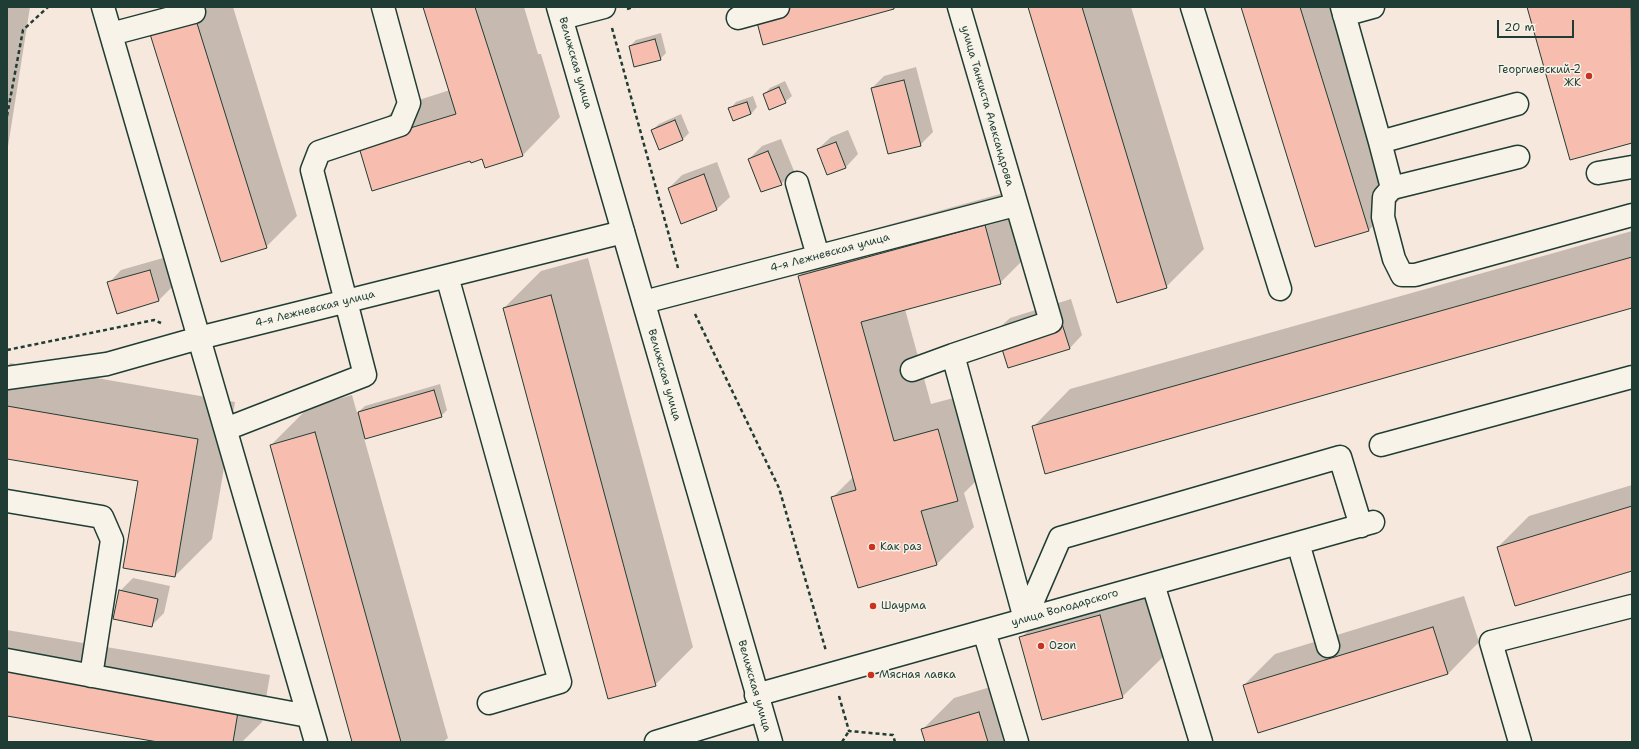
<!DOCTYPE html>
<meta charset="utf-8">
<style>
body{margin:0}
#map{position:relative;width:1639px;height:749px;overflow:hidden;background:#f7e8dd;font-family:"Shantell Sans",sans-serif}
canvas{display:block}
.frame{position:absolute;inset:0;border:8px solid #1f3d34;pointer-events:none}
.scale{position:absolute;left:1497px;top:20px;width:77px;height:18px;box-sizing:border-box;border:2px solid #1f3d34;border-top:0;padding-left:5px;font-size:12px;line-height:14px;white-space:nowrap;color:#1f3d34;-webkit-text-stroke:3px #f7f3e8;paint-order:stroke}
</style>
<div id="map">
<canvas width="1639" height="749"></canvas>
<div class="frame"></div>
<div class="scale">20 m</div>
</div>
<script>
const ctx = document.querySelector('canvas').getContext('2d');
ctx.lineJoin = 'round';
function fillPath(path, color) { ctx.fillStyle = color; ctx.fill(path, 'evenodd'); }
const shape = rows => new Path2D(rows.map(r => 'M' + r).join(''));
function trace(path, color, width, dash) { ctx.strokeStyle = color; ctx.lineWidth = width; ctx.lineCap = dash ? 'butt' : 'round'; ctx.setLineDash(dash || []); ctx.stroke(path); }
function drawText(font, color, halo, rows, align = 'center') {
  ctx.font = font + ' "Shantell Sans",sans-serif'; ctx.lineWidth = 3; ctx.setLineDash([]); ctx.textBaseline = 'middle'; ctx.strokeStyle = halo; ctx.fillStyle = color; for (const [text, x, y, turn = 0] of rows) {
    ctx.save(); ctx.translate(x, y); ctx.rotate((+turn || 0) * Math.PI / 180); ctx.textAlign = isNaN(turn) ? turn : align; if (halo) ctx.strokeText(text, 0, 0); ctx.fillText(text, 0, 0); ctx.restore();
  }
}
const shadow = shape([
 [7,7,30,7,7,153],
 [179,7,233,7,297,216,266,247],
 [424,7,524,7,538,54,541,54,560,117,523,155,483,158,359,144,397,107,450,90],
 [1029,7,1131,7,1204,249,1166,287],
 [1242,7,1349,7,1406,193,1369,230],
 [1528,7,1632,7,1632,142,1570,159],
 [661,33,666,53,660,59,630,46,636,40],
 [916,67,933,132,920,145,872,88,884,76],
 [785,81,792,96,785,102,764,94,770,88],
 [753,96,757,107,751,114,734,120,730,109,736,102],
 [681,114,689,133,683,139,652,130,659,124],
 [848,130,858,154,846,167,828,174,818,149,831,137],
 [781,139,794,171,781,184,749,159,762,146],
 [717,162,730,197,717,209,682,222,669,188,682,175],
 [1022,188,1038,245,1000,283,905,309,931,404,976,392,995,462,964,493,974,527,937,564,832,498,854,476,799,276,837,239],
 [1632,231,1632,307,1033,427,1070,389],
 [163,258,172,287,159,300,117,312,109,283,121,270],
 [588,258,693,647,655,685,504,308,541,271],
 [1071,299,1082,335,1070,348,997,330,1010,318],
 [10,363,235,402,212,539,175,576,139,481,7,458,7,367],
 [440,384,447,410,441,416,364,438,448,738,443,742,353,742,271,445,308,408,352,395,357,413,365,406],
 [1632,485,1632,570,1498,547,1529,516],
 [1140,576,1163,657,1122,697,1021,638,1061,597],
 [133,578,170,586,164,613,151,626,120,591],
 [1464,596,1479,642,1448,674,1244,685,1275,654],
 [7,630,270,675,262,722,242,742,164,742,7,715],
 [1010,681,1028,742,926,742,923,729,954,698]
]);
const building = shape([
 [423,7,475,7,523,156,485,168,482,159,471,163,470,161,372,191,358,144,456,114,423,7],
 [753,7,894,7,894,9,763,45,753,7],
 [1028,7,1082,7,1167,288,1117,303,1028,7],
 [1241,7,1300,7,1369,231,1315,247,1241,7],
 [1527,7,1631,7,1632,143,1570,160,1527,7],
 [196,20,267,248,221,262,150,34,196,20],
 [655,39,661,60,634,67,629,46,655,39],
 [904,80,921,146,888,154,871,88,904,80],
 [779,87,786,103,769,110,763,94,779,87],
 [747,102,751,114,733,121,728,108,747,102],
 [675,120,683,140,659,150,651,130,675,120],
 [836,142,846,168,827,175,817,149,836,142],
 [768,151,782,185,761,192,748,159,768,151],
 [704,174,717,210,681,224,668,188,704,174],
 [985,225,1001,284,861,322,894,441,938,429,958,501,921,511,937,565,858,588,831,497,856,490,798,276,985,225],
 [1632,257,1632,308,1045,474,1032,426,1632,257],
 [150,270,159,301,117,314,107,282,150,270],
 [551,295,656,686,608,699,503,308,551,295],
 [1058,311,1070,349,1008,368,996,330,1058,311],
 [434,390,442,417,365,439,358,412,434,390],
 [7,406,198,439,175,577,123,568,138,481,7,459,7,406],
 [315,432,401,742,352,742,270,445,315,432],
 [1632,506,1632,571,1515,606,1497,547,1632,506],
 [119,590,158,599,152,627,113,619,119,590],
 [1100,615,1123,698,1042,720,1019,637,1100,615],
 [1433,627,1448,674,1258,733,1243,685,1433,627],
 [7,666,239,706,233,742,158,742,7,716,7,666],
 [979,712,988,742,925,742,921,729,979,712]
]);
const path = shape([
 [627,9,634,7],
 [612,28,678,268],
 [7,116,23,30,48,7],
 [695,314,779,488,826,651],
 [7,350,154,320,161,323],
 [839,696,849,731,893,735,895,742],
 [842,742,849,731]
]);
const minor = shape([
 [103,7,316,742],
 [959,7,1051,322,953,355,1025,619],
 [1192,7,1280,289],
 [1342,7,1380,142,1517,104],
 [1344,15,1373,7],
 [562,18,604,7],
 [738,18,778,7],
 [111,34,194,12],
 [1380,142,1392,188],
 [1518,157,1392,188,1384,197,1383,217,1394,259,1402,275,1415,275,1632,215],
 [1598,173,1632,167],
 [797,183,818,256],
 [447,276,560,682,489,703],
 [644,302,1015,205],
 [912,370,953,355],
 [7,378,107,364,199,338,623,232],
 [226,429,365,375,312,170,319,152,400,125,409,103,383,7],
 [1381,445,1632,377],
 [7,501,102,517,112,540,91,676],
 [1298,543,1328,646],
 [1153,584,1201,742],
 [1025,619,1060,538,1340,457,1361,526],
 [984,631,1017,742],
 [7,660,308,716],
 [756,695,1373,522],
 [656,742,761,710],
 [1520,742,1491,642,1632,606]
]);
const major = shape([
 [558,7,771,742]
]);
const markers = [
 [1589,76,4,"#c8321e"],
 [872,547,4,"#c8321e"],
 [873,606,4,"#c8321e"],
 [1041,646,4,"#c8321e"],
 [871,675,4,"#c8321e"]
];
const streetNames = [
 ["Велижская улица",575,63,74],
 ["улица Танкиста Александрова",987,106,74],
 ["4-я Лежневская улица",830,253,-15],
 ["4-я Лежневская улица",315,309,-14],
 ["Велижская улица",664,375,74],
 ["улица Володарского",1065,608,-16],
 ["Велижская улица",754,686,74]
];
const poiNames = [
 ["Георгиевский-2",1581,70,"right"],
 ["ЖК",1581,83,"right"],
 ["Как раз",880,547],
 ["Шаурма",881,606],
 ["Ozon",1049,646],
 ["Мясная лавка",879,675]
];
fillPath(shadow, '#0003');
fillPath(building, '#f7bdaf');
trace(building, '#1f3d34', 1);
trace(minor, '#1f3d34', 25);
trace(major, '#1f3d34', 25);
trace(path, '#1f3d34', 2.5, [4, 3]);
trace(minor, '#f7f3e8', 22);
trace(major, '#f7f3e8', 22);
for (const [x, y, r, color] of markers) { const dot = new Path2D(); dot.arc(x, y, r, 0, 2 * Math.PI); ctx.fillStyle = color; ctx.fill(dot); trace(dot, '#f7f3e8', 1.5); }
drawText('11px', '#1f3d34', '#f7f3e8', streetNames);
drawText('11px', '#1f3d34', '#f7f3e8', poiNames, 'left');
</script>
